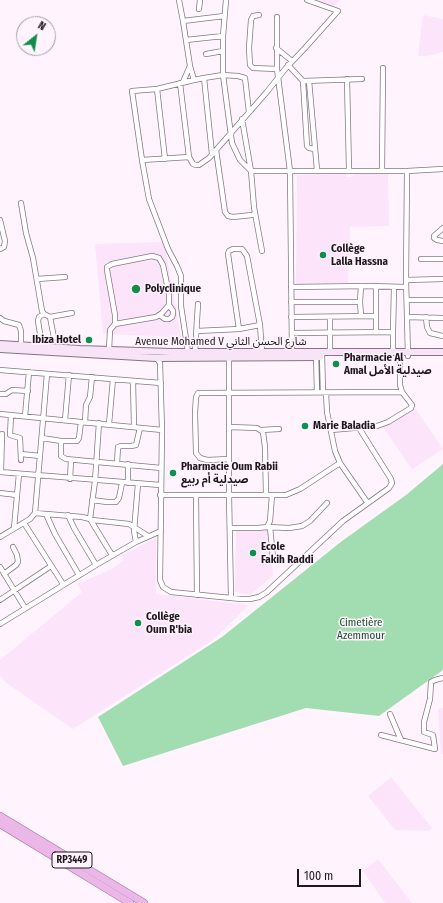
<!DOCTYPE html>
<meta charset="utf-8">
<style>
body{margin:0}
#map{position:relative;width:443px;height:903px;overflow:hidden;background:#fff4fe;font-family:"Fira Sans Condensed",sans-serif}
canvas{display:block}
.north{position:absolute;left:16px;top:16px;width:40px;height:40px;box-sizing:border-box;background:#fff4fe;border:1px solid #a59ca5;border-radius:50%;rotate:30deg;font-size:11px;font-weight:700;line-height:16px;text-align:center;color:#1f181f}
.north::after{content:'';display:block;margin:auto;width:14px;height:18px;background:#0f8f4b;clip-path:polygon(50% 0,100% 100%,50% 72%,0 100%)}
.scale{position:absolute;left:297px;top:869px;width:64px;height:18px;box-sizing:border-box;border:2px solid #1f181f;border-top:0;padding-left:5px;font-size:12px;line-height:14px;white-space:nowrap;color:#1f181f;-webkit-text-stroke:3px #fff4fe;paint-order:stroke}
</style>
<div id="map">
<canvas width="443" height="903"></canvas>
<div class="north">N</div>
<div class="scale">100 m</div>
</div>
<script>
const ctx = document.querySelector('canvas').getContext('2d');
ctx.lineJoin = 'round';
function fillPath(path, color) { ctx.fillStyle = color; ctx.fill(path, 'evenodd'); }
const shape = rows => new Path2D(rows.map(r => 'M' + r).join(''));
function trace(path, color, width, dash) { ctx.strokeStyle = color; ctx.lineWidth = width; ctx.lineCap = dash ? 'butt' : 'round'; ctx.setLineDash(dash || []); ctx.stroke(path); }
function drawText(font, color, halo, rows, align = 'center') {
  ctx.font = font + ' "Fira Sans Condensed","Noto Sans Arabic",sans-serif'; ctx.lineWidth = 3; ctx.setLineDash([]); ctx.textBaseline = 'middle'; ctx.strokeStyle = halo; ctx.fillStyle = color; for (const [text, x, y, turn = 0] of rows) {
    ctx.save(); ctx.translate(x, y); ctx.rotate((+turn || 0) * Math.PI / 180); ctx.textAlign = isNaN(turn) ? turn : align; if (halo) ctx.strokeText(text, 0, 0); ctx.fillText(text, 0, 0); ctx.restore();
  }
}
const built = shape([
 [313,0,340,0,333,7],
 [423,15,443,19,443,52,427,56,418,56],
 [346,174,346,177,352,177,353,174,388,174,389,226,350,227,348,283,296,284,297,175],
 [164,242,181,337,103,334,95,244],
 [415,408,443,449,412,469,382,426],
 [236,529,269,530,273,576,250,595,235,592],
 [156,538,156,594,249,605,213,640,73,729,5,682,0,675,0,660,82,592,77,584,112,569,124,560,122,555],
 [443,708,443,754,441,755,438,709],
 [391,777,432,828,429,831,395,830,368,796],
 [378,859,412,903,385,903,363,871]
]);
const green = shape([
 [443,464,443,670,379,716,306,708,123,766,98,717,222,637,342,541,406,495]
]);
const minor = shape([
 [179,0,183,21,190,66,194,80,204,78,212,154],
 [226,0,223,36,223,75,232,143,240,160,251,171,407,171,443,169],
 [199,9,200,0],
 [259,15,253,16,251,20,249,48,250,65,253,68,277,69],
 [277,17,277,69,290,171,292,353],
 [183,21,224,16],
 [186,40,223,36],
 [276,48,292,61],
 [206,54,223,51],
 [288,65,303,81,362,79],
 [204,78,223,75,238,76,245,78,249,112],
 [347,79,349,170],
 [303,81,307,146,309,148,315,149],
 [309,81,317,170],
 [183,82,190,66],
 [157,89,165,159],
 [216,150,225,212,228,216,233,217,252,215,255,213,254,207,251,171,242,119],
 [189,157,193,164,196,165,199,165,209,158,266,93,286,68,305,48,338,11,307,0],
 [142,160,189,157,180,83],
 [382,170,383,68],
 [407,171,406,280,408,356],
 [21,203,26,233,33,258,42,311,44,314,50,317,54,338],
 [255,213,262,251],
 [0,220,5,241,4,247,0,249],
 [443,228,434,236,434,238,437,240,443,241],
 [421,259,443,259],
 [37,279,65,277],
 [406,280,443,279],
 [291,287,369,286,406,287],
 [407,300,443,300],
 [291,302,360,302,361,286],
 [360,302,361,316],
 [159,315,165,319,169,319,172,317,173,314,173,311,169,305],
 [50,317,72,313],
 [291,317,376,316],
 [407,317,443,318],
 [426,317,427,327,430,333,443,336],
 [0,318,4,321,19,325,21,331,21,345],
 [260,325,239,329,228,254,229,251,233,249,242,249,247,256,260,325,262,353],
 [197,331,239,329],
 [376,332,376,286],
 [292,333,393,332,394,287],
 [42,346,38,321,39,317,44,314],
 [109,350,110,330,115,324,156,317,162,313,169,305,169,294,163,265,159,258,152,256,112,264,107,267,107,270,115,315,115,324],
 [188,352,181,306,181,276,177,266,168,249,149,199,142,160,132,91,157,89,194,80],
 [195,352,198,304],
 [330,353,330,317],
 [393,353,393,332],
 [322,354,323,392],
 [316,355,317,392],
 [229,356,229,495,231,598],
 [156,357,160,363,162,430,160,580,163,587,171,592,241,599,250,599,259,597,267,592,343,521,389,488,392,483,391,479,359,428],
 [0,370,161,383],
 [133,381,134,426],
 [326,393,327,412,335,451,340,463,367,502],
 [0,394,6,394,12,390,28,391],
 [0,414,162,430],
 [11,415,10,435,20,438,21,460],
 [25,416,29,372],
 [65,420,69,375],
 [85,422,86,405,90,397,92,377],
 [109,424,113,379],
 [230,427,257,428,263,432,265,447,266,495],
 [261,430,279,429],
 [331,430,377,426,388,422,411,408,412,405,402,392,400,385,400,353],
 [42,438,61,441,77,441,79,438,81,422],
 [61,441,61,456,66,459,161,468],
 [21,454,40,456],
 [229,459,207,460,200,458,196,453,195,413,196,397,198,393,402,392],
 [117,463,118,447,121,446,131,446,136,445,140,428],
 [0,472,160,485],
 [1,472,2,434],
 [70,479,71,460],
 [128,483,128,464],
 [0,493,17,495],
 [160,495,286,495,300,489,340,463],
 [196,495,197,595],
 [92,500,107,502,116,502,119,498,122,483],
 [35,513,82,517,90,519,112,555],
 [46,514,55,534,79,575],
 [68,515,74,528,96,565],
 [90,519,95,481,99,423],
 [92,520,129,524,148,536],
 [24,523,63,584],
 [267,527,289,528,302,526,310,521,327,503],
 [270,527,273,558],
 [14,528,19,474],
 [230,528,258,528,267,527,270,521,272,495],
 [0,537,30,519,35,513,47,374],
 [136,542,134,531,138,484],
 [0,567,25,608],
 [4,574,16,565,18,562,17,555,13,547],
 [0,600,51,566],
 [0,624,96,565,136,542,161,531],
 [390,714,401,740],
 [381,735,435,749,433,735,424,732,424,722,430,699,431,682,435,680,443,678]
]);
const secondary = shape([
 [0,344,80,349,171,352,443,352],
 [0,349,156,358,320,357]
]);
const trunk = shape([
 [0,816,144,903],
 [0,824,130,903]
]);
const markers = [
 [323,255,4,"#0f8f4b"],
 [136,289,5,"#0f8f4b"],
 [89,340,4,"#0f8f4b"],
 [336,364,4,"#0f8f4b"],
 [305,426,4,"#0f8f4b"],
 [173,473,4,"#0f8f4b"],
 [253,553,4,"#0f8f4b"],
 [138,623,4,"#0f8f4b"]
];
const shields = [
 [72,860,40]
];
const shieldNames = [
 ["RP3449",72,860]
];
const poiNames = [
 ["Collège",331,249],
 ["Lalla Hassna",331,262],
 ["Polyclinique",145,289],
 ["Ibiza Hotel",81,340,"right"],
 ["Pharmacie Al",344,358],
 ["Amal صيدلية الأمل",344,371],
 ["Marie Baladia",313,426],
 ["Pharmacie Oum Rabii",181,467],
 ["صيدلية أم ربيع",181,480],
 ["Ecole",261,547],
 ["Fakih Raddi",261,560],
 ["Collège",146,617],
 ["Oum R'bia",146,630]
];
const streetNames = [
 ["Avenue Mohamed V شارع الحسن الثاني",221,342]
];
const parkNames = [
 ["Cimetière",361,623],
 ["Azemmour",361,636]
];
fillPath(built, '#fce4fb');
fillPath(green, '#a2ddb2');
trace(minor, '#857584', 6);
trace(secondary, '#857584', 8);
trace(trunk, '#a0749e', 8);
trace(minor, '#fff', 4.5);
trace(secondary, '#f7e4f7', 6);
trace(trunk, '#eab7e8', 7);
for (const [x, y, r, color] of markers) { const dot = new Path2D(); dot.arc(x, y, r, 0, 2 * Math.PI); ctx.fillStyle = color; ctx.fill(dot); trace(dot, '#fff4fe', 1.5); }
for (const [x, y, w] of shields) { const box = new Path2D(); box.roundRect(x - w / 2, y - 8, w, 16, 3); ctx.fillStyle = '#fff4fe'; ctx.fill(box); trace(box, '#1f181f', 1); }
drawText('bold 10px', '#1f181f', null, shieldNames);
drawText('bold 11px', '#1f181f', '#fff4fe', poiNames, 'left');
drawText('11px', '#1f181f', '#fff4fe', streetNames);
drawText('11px', '#194e2c', '#fff4fe', parkNames);
</script>
